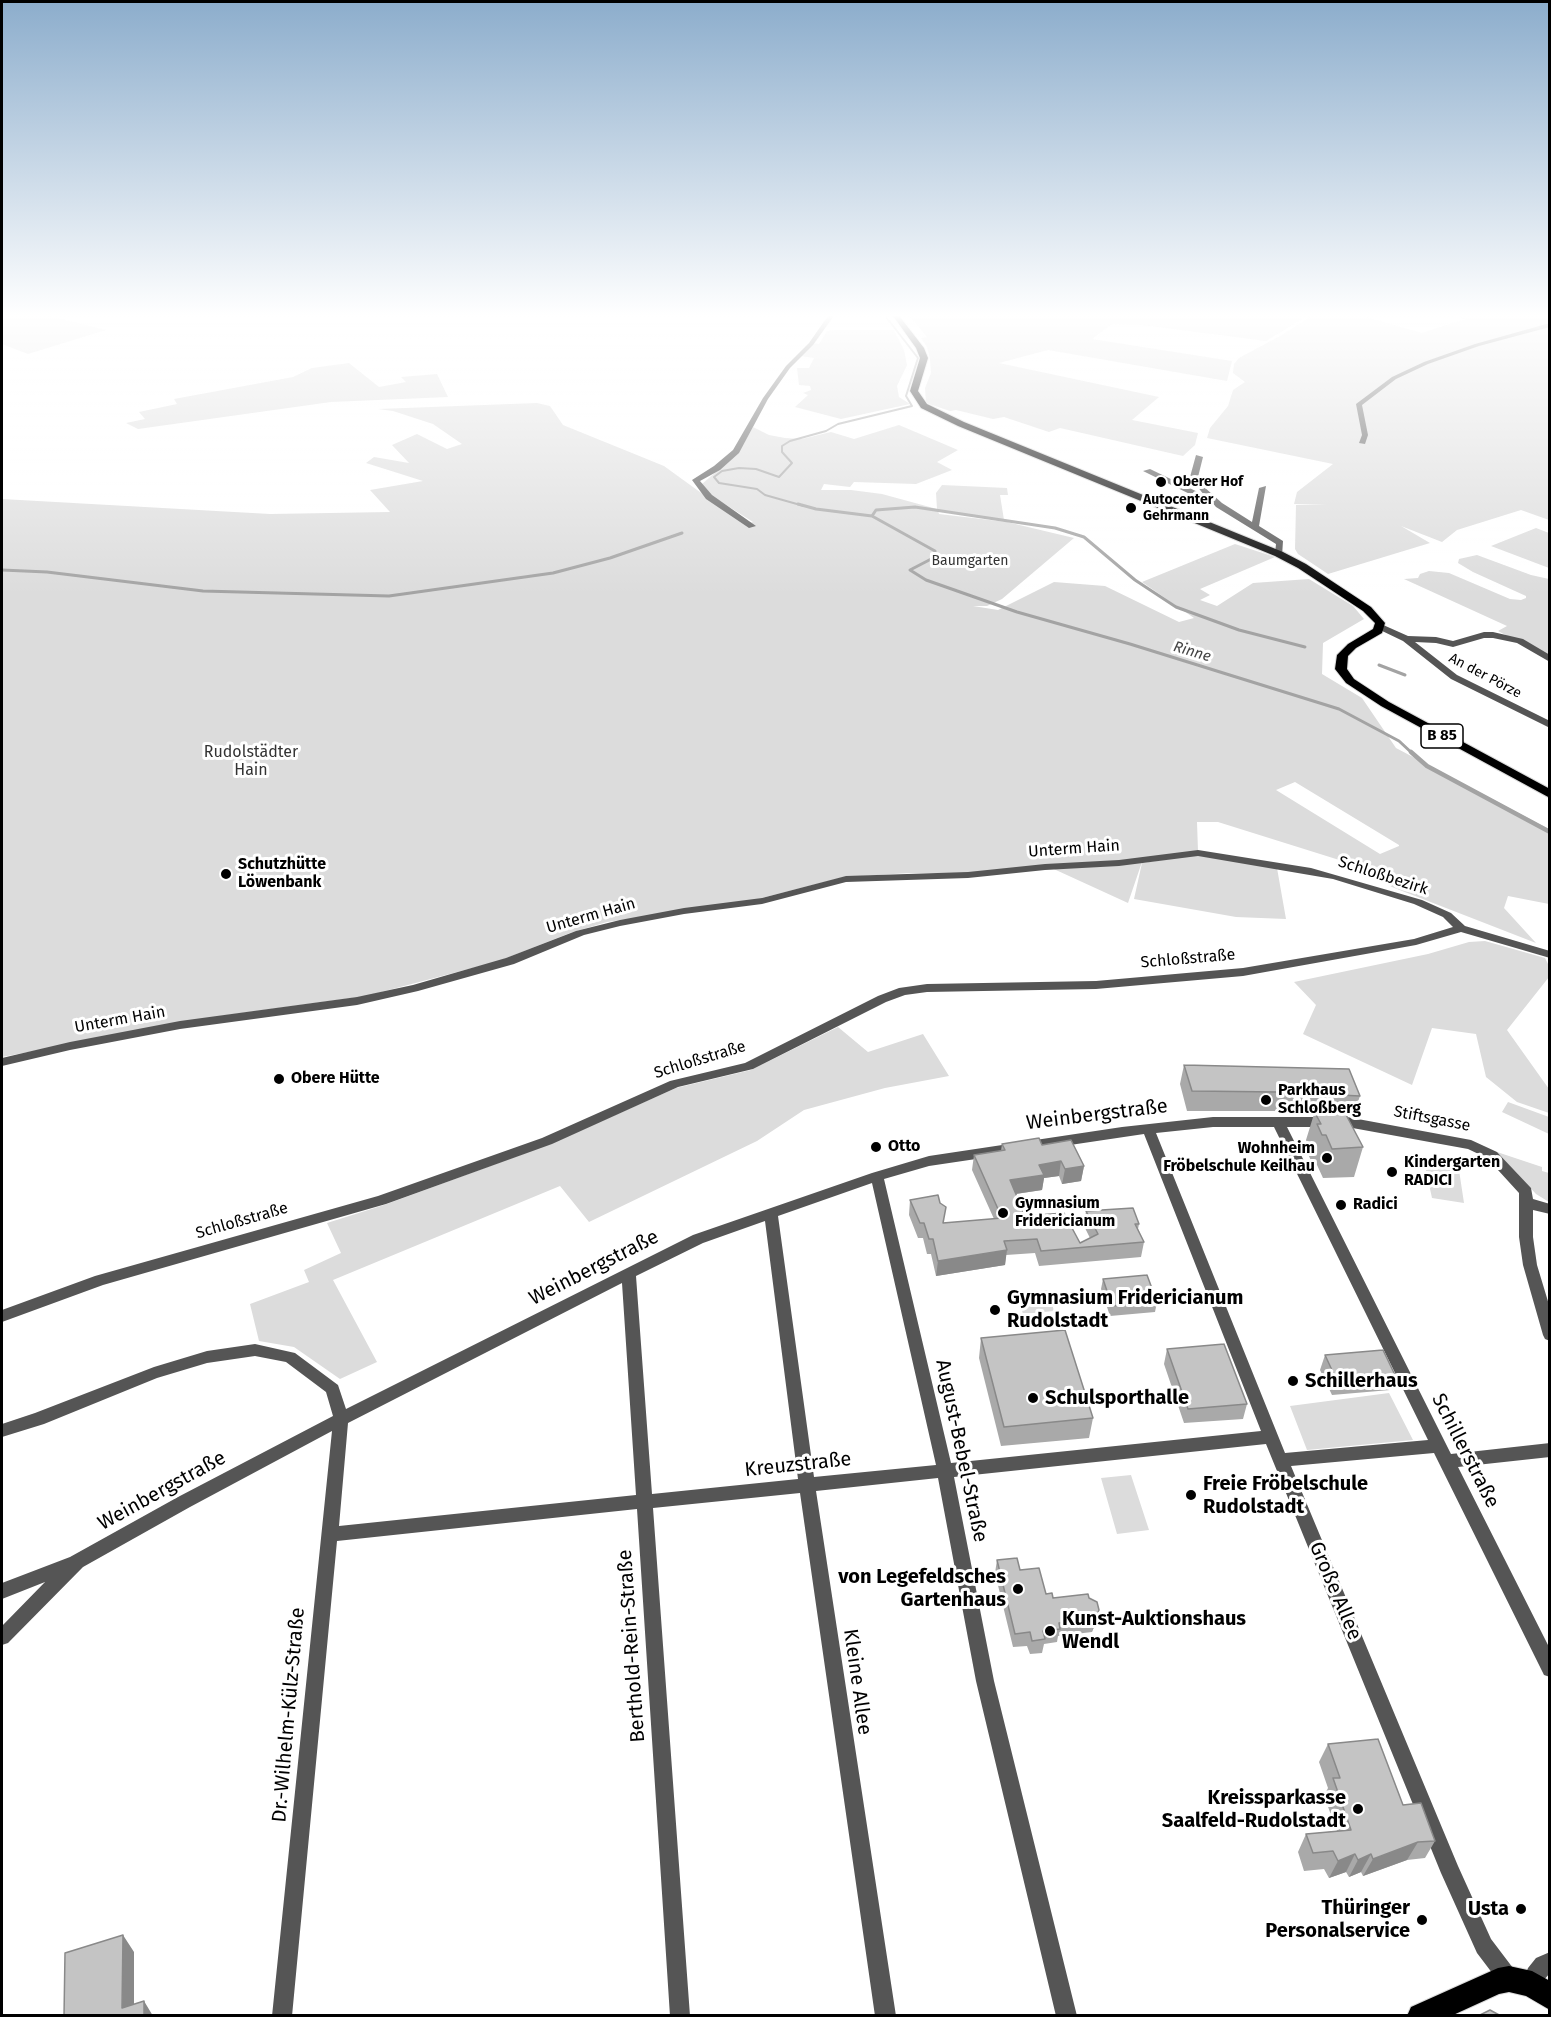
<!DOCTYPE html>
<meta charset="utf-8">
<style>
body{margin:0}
#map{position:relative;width:1551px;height:2017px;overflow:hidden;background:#fff;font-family:"Fira Sans",sans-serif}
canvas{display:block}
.frame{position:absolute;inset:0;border:3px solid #000;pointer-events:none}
</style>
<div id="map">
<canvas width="1551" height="2017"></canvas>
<div class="frame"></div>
</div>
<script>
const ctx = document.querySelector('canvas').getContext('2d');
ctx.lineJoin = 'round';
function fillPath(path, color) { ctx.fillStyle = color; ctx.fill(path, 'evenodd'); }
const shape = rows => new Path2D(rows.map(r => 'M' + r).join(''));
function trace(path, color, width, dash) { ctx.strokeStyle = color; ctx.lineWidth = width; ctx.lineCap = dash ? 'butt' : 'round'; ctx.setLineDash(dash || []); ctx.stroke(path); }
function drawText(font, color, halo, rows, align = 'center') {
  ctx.font = font + ' "Fira Sans",sans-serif'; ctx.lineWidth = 6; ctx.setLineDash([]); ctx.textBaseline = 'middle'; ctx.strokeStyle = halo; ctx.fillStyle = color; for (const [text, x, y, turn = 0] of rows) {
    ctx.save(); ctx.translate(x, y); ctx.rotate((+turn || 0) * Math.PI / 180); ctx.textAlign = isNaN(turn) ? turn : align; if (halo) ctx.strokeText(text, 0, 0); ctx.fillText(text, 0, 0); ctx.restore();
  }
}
const green = shape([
 [2,313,38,313,106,330,28,354,2,344],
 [907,313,1312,313,1266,341,1142,325,1112,324,1092,339,1232,361,1227,381,1048,350,999,363,1159,397,1132,420,1198,433,1195,445,1183,456,1060,428,1049,432,1004,417,993,419,956,410,950,411,926,403,925,388,931,373,930,359,927,347,921,338,927,337],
 [1316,313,1353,313,1422,333,1465,319,1445,313,1549,313,1549,520,1521,510,1457,530,1442,542,1401,526,1430,543,1328,574,1298,554,1295,549,1296,505,1327,505,1294,504,1297,492,1333,464,1207,438,1210,428,1228,406,1233,390,1245,382,1233,373,1234,364,1239,358,1280,336],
 [836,330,894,330,904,350,907,365,897,386,899,397,910,404,841,419,795,407,808,395,803,393,811,390,810,386,799,385,797,368,809,368,814,358,800,356,813,343,819,344,827,331],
 [349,363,379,387,406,382,401,377,437,374,448,397,331,402,138,429,126,423,145,419,139,412,177,404,174,399,293,377,312,368],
 [537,403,550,406,563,425,664,466,744,524,753,522,712,496,702,484,739,452,753,427,769,435,785,438,802,439,831,432,854,439,899,425,958,450,937,462,952,470,916,484,854,482,850,487,824,484,821,490,851,490,882,494,937,509,936,493,942,485,1007,488,1008,495,1000,495,1004,520,938,510,939,514,1007,522,1074,538,1002,599,987,606,973,606,998,610,1054,582,1105,586,1179,622,1194,618,1142,582,1235,544,1275,557,1200,589,1210,595,1200,600,1217,606,1253,583,1309,579,1353,606,1364,619,1323,643,1322,674,1362,698,1396,748,1549,829,1549,904,1508,896,1504,908,1536,943,1392,887,1352,864,1218,822,1197,822,1198,851,1143,859,1128,903,1045,865,968,873,910,873,844,877,746,902,607,922,570,933,499,961,366,996,220,1016,2,1057,2,499,270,514,390,512,370,490,423,481,366,463,374,457,409,463,392,445,417,434,447,449,462,444,433,424,393,411,378,409],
 [1295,782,1399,845,1399,846,1380,854,1276,790],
 [1536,528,1549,533,1549,568,1491,546],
 [1477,555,1531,575,1549,579,1549,658,1498,631,1507,626,1404,579,1418,578,1420,574,1429,571,1449,573,1510,599,1521,600,1526,598,1526,596,1473,572,1458,563,1459,559],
 [1196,855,1277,868,1286,919,1236,917,1134,899,1142,863],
 [1485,941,1545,958,1549,966,1549,977,1507,1030,1549,1089,1549,1113,1517,1102,1486,1077,1476,1034,1432,1028,1412,1085,1303,1034,1316,1005,1294,982,1428,954,1469,942],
 [838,1027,868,1052,923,1034,949,1076,885,1088,804,1110,757,1141,589,1222,560,1186,333,1280,377,1362,340,1379,294,1347,259,1341,250,1304,309,1282,304,1270,341,1253,327,1223,384,1205,550,1144,676,1088,751,1070],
 [1508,1102,1549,1117,1549,1134,1502,1112],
 [1497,1152,1542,1167,1542,1171,1549,1173,1549,1202,1536,1194],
 [1425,1166,1459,1170,1464,1203,1432,1198],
 [1048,1290,1054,1311,1023,1314,1017,1293],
 [1389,1393,1413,1440,1307,1450,1290,1406],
 [1131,1475,1149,1530,1117,1534,1101,1478]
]);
const streamFar2 = shape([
 [804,506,765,495,757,489,719,483,714,477,722,471,739,468,756,469,779,477,792,463,782,452,782,446,790,441,826,431,838,424,912,406,906,396,918,358,883,313]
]);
const streamFar1 = shape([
 [798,504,816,509,872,516,935,551,935,557,910,570,926,580,1017,612,1130,644,1339,709,1399,741,1413,754],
 [872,516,876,510,915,507,1055,528,1084,537,1135,580,1176,607,1239,630,1305,647],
 [2,570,47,572,203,591,389,596,553,573,610,558,682,533],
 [1379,665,1405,675]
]);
const stream = shape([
 [1411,752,1427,766,1550,832]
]);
const street = shape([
 [830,313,836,313,813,345,790,368,768,399,739,453,720,470,700,481,712,495,756,526,749,528,706,499,692,480,714,466,733,450,763,398,786,366,809,343,830,313],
 [1550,323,1550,327,1479,346,1428,364,1396,379,1362,405,1368,435,1365,444,1359,443,1362,435,1356,404,1392,377,1424,362,1475,344,1550,323],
 [1196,455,1203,457,1198,477,1203,486,1222,503,1252,522,1259,488,1266,486,1259,526,1283,541,1282,556,1275,554,1276,544,1216,507,1210,500,1204,501,1143,471,1150,469,1204,495,1190,477,1196,455],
 [1381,624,1408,636,1436,637,1453,641,1484,632,1493,632,1523,639,1550,655,1550,662,1517,643,1493,638,1484,638,1453,647,1436,643,1415,642,1457,675,1550,721,1550,728,1451,679,1403,641,1378,629,1378,625,1381,624],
 [1198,850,1311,868,1422,900,1451,913,1465,926,1550,951,1550,958,1461,932,1416,945,1243,976,1096,989,927,992,905,995,886,1002,753,1069,678,1087,552,1144,386,1204,103,1285,2,1322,2,1310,95,1276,378,1196,542,1138,670,1081,745,1063,878,996,899,988,927,984,1096,981,1243,968,1414,939,1453,927,1443,917,1414,904,1333,879,1198,856,1119,866,1045,870,968,878,846,882,762,904,684,914,620,926,584,935,514,964,418,991,357,1005,180,1029,70,1050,2,1066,2,1058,70,1042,180,1021,357,997,413,985,506,958,576,931,620,920,684,908,762,898,846,876,968,872,1045,864,1119,860,1198,850],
 [1213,1117,1347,1117,1471,1140,1497,1152,1531,1188,1533,1199,1550,1204,1550,1214,1533,1210,1533,1237,1537,1265,1550,1308,1550,1341,1545,1339,1543,1335,1523,1265,1519,1237,1519,1193,1487,1158,1468,1149,1347,1127,1287,1127,1451,1454,1550,1443,1550,1457,1458,1467,1550,1649,1550,1677,1544,1675,1434,1453,1291,1466,1458,1866,1491,1939,1516,1972,1519,1979,1516,1986,1509,1989,1502,1986,1477,1953,1441,1873,1266,1444,954,1477,994,1681,1077,2016,1056,2016,976,1681,938,1478,816,1491,896,2016,875,2016,800,1493,653,1508,690,2016,670,2016,637,1509,337,1541,292,2016,272,2016,332,1431,190,1507,83,1567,8,1643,2,1645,2,1626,45,1582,2,1599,2,1583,70,1557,178,1497,333,1416,326,1392,286,1362,255,1356,207,1363,157,1378,44,1424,2,1437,2,1424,35,1413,154,1367,207,1351,255,1344,295,1353,338,1385,346,1409,693,1235,872,1173,929,1156,1122,1127,1213,1117],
 [1213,1127,1274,1127,1428,1440,1285,1453,1156,1133,1213,1127],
 [1144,1134,1261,1431,951,1463,884,1179,929,1166,1144,1134],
 [872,1183,936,1465,814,1477,778,1216,872,1183],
 [765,1221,798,1479,652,1494,636,1276,703,1243,765,1221],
 [622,1283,636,1495,339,1526,348,1423,622,1283],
 [1550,1952,1550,1973,1543,1981,1539,1991,1532,1994,1525,1991,1522,1984,1528,1968,1536,1958,1550,1952]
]);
const primary = shape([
 [891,313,897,313,924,348,928,358,918,391,927,404,964,422,1283,552,1306,564,1371,607,1385,623,1382,633,1356,648,1348,656,1347,669,1354,679,1389,702,1550,789,1550,798,1381,706,1346,683,1335,669,1337,655,1348,644,1373,629,1375,623,1363,611,1298,568,1275,556,958,426,921,408,910,391,920,358,916,348,891,313],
 [1509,1966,1532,1971,1550,1981,1550,2010,1526,1996,1509,1992,1499,1994,1451,2016,1407,2016,1411,2007,1498,1968,1509,1966]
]);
const wall = shape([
 [1184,1065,1360,1096,1353,1116,1346,1115,1363,1147,1354,1177,1323,1178,1317,1165,1313,1165,1308,1154,1309,1148,1306,1140,1314,1114,1274,1111,1187,1111,1180,1084],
 [1002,1144,1042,1145,1084,1166,1081,1181,1062,1184,1059,1176,1044,1178,1042,1190,1016,1194,1025,1216,1080,1243,1090,1238,1084,1226,1086,1211,1139,1224,1138,1229,1144,1242,1141,1257,1039,1266,1035,1253,1006,1255,1005,1265,936,1276,931,1254,927,1254,923,1238,918,1238,909,1215,910,1200,944,1223,994,1219,972,1170,974,1155,1001,1151],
 [1103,1279,1157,1302,1155,1312,1110,1316,1101,1289],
 [981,1338,1093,1418,1089,1438,1001,1446,979,1358],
 [1167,1349,1247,1404,1243,1419,1184,1423,1164,1364],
 [1325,1355,1395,1375,1390,1390,1332,1395,1320,1370],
 [997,1560,1020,1570,1046,1594,1053,1598,1089,1598,1097,1602,1095,1624,1092,1632,1058,1636,1057,1642,1044,1644,1042,1653,1030,1654,1027,1646,1013,1647,995,1573],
 [1328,1744,1403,1805,1435,1841,1425,1858,1407,1860,1363,1876,1361,1872,1349,1877,1346,1872,1329,1878,1324,1869,1304,1871,1298,1852,1306,1834,1337,1831,1324,1796,1328,1788,1319,1762]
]);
const shadedWall = shape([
 [1061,1161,1059,1176,1044,1178,1042,1190,1008,1195,1010,1180,1039,1165],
 [1084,1166,1081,1181,1062,1184,1065,1169],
 [1007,1250,1005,1265,936,1276,938,1261],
 [1099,1610,1095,1624,1092,1632,1095,1619],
 [1418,1842,1407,1860,1363,1876,1373,1859],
 [1355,1854,1346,1872,1329,1878,1338,1861],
 [1371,1854,1361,1872,1349,1877,1358,1860],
 [123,1935,134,1952,134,2016,122,2008],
 [144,2001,153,2016,144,2016]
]);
const building = shape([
 [1184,1065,1349,1069,1360,1096,1279,1092,1192,1091,1184,1065],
 [1343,1109,1363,1147,1332,1149,1326,1135,1322,1135,1317,1124,1321,1124,1314,1111,1343,1109],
 [1039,1138,1042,1145,1071,1140,1084,1166,1065,1169,1061,1161,1039,1165,1044,1175,1010,1180,1025,1216,1064,1213,1080,1243,1098,1234,1086,1211,1133,1208,1139,1224,1135,1224,1144,1242,1041,1251,1037,1239,1004,1241,1007,1250,938,1261,933,1239,929,1239,924,1223,920,1223,910,1200,938,1195,940,1203,946,1207,943,1223,1002,1218,974,1155,1005,1150,1002,1144,1039,1138],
 [1147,1275,1157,1302,1112,1306,1103,1279,1147,1275],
 [1065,1330,1093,1418,1004,1427,981,1338,1065,1330],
 [1224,1344,1247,1404,1188,1409,1167,1349,1224,1344],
 [1383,1350,1395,1375,1337,1381,1325,1355,1383,1350],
 [1017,1558,1020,1570,1039,1568,1046,1594,1052,1593,1053,1598,1088,1594,1089,1598,1097,1602,1099,1610,1095,1619,1059,1623,1060,1629,1043,1631,1045,1639,1032,1641,1030,1632,1015,1634,997,1560,1017,1558],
 [1378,1739,1403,1805,1421,1803,1435,1841,1418,1842,1373,1859,1371,1854,1358,1860,1355,1854,1338,1861,1333,1851,1313,1853,1306,1834,1351,1830,1333,1778,1340,1778,1328,1744,1378,1739],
 [123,1935,122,2008,144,2001,144,2016,64,2016,65,1953,123,1935],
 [1490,2010,1501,2016,1478,2016,1490,2010]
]);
const markers = [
 [1161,482,6,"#000"],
 [1131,508,6,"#000"],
 [226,874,6,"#000"],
 [279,1079,6,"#000"],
 [1266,1100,6,"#000"],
 [876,1147,6,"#000"],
 [1327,1158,6,"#000"],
 [1392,1172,6,"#000"],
 [1341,1205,6,"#000"],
 [1003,1213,6,"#000"],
 [995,1310,6,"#000"],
 [1293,1381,6,"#000"],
 [1033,1398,6,"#000"],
 [1191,1495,6,"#000"],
 [1018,1589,6,"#000"],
 [1050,1631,6,"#000"],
 [1358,1809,6,"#000"],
 [1521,1909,6,"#000"],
 [1422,1920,6,"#000"]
];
const farPoinames = [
 ["Oberer Hof",1173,482],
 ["Autocenter",1143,500],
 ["Gehrmann",1143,516]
];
const farParknames = [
 ["Baumgarten",970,561]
];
const farStreetnames = [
 ["An der Pörze",1485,676,28]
];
const farWaternames = [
 ["Rinne",1192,652,17]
];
const shields = [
 [1442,736,42]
];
const shieldNames = [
 ["B 85",1442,736]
];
const parkNames = [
 ["Rudolstädter",251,753],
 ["Hain",251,771]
];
const streetNames = [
 ["Unterm Hain",1074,849,-4],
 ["Schloßbezirk",1383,876,18],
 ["Unterm Hain",591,916,-16],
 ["Schloßstraße",1188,959,-5],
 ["Unterm Hain",120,1020,-10],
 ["Schloßstraße",700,1060,-17],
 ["Stiftsgasse",1432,1119,11],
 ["Schloßstraße",242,1221,-16]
];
const poiNames = [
 ["Schutzhütte",238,865],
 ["Löwenbank",238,883],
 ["Obere Hütte",291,1079],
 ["Parkhaus",1278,1091],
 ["Schloßberg",1278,1109],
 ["Otto",888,1147],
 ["Wohnheim",1315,1149,"right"],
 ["Fröbelschule Keilhau",1315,1167,"right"],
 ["Kindergarten",1404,1163],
 ["RADICI",1404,1181],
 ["Gymnasium",1015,1204],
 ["Fridericianum",1015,1222],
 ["Radici",1353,1205]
];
const nearStreetnames = [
 ["Weinbergstraße",1097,1115,-7],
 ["Weinbergstraße",594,1268,-27],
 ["August-Bebel-Straße",961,1451,78],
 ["Schillerstraße",1465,1451,63],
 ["Kreuzstraße",798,1465,-6],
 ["Weinbergstraße",162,1491,-29],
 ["Große Allee",1335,1591,67],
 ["Berthold-Rein-Straße",632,1646,-94],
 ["Kleine Allee",857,1682,82],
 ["Dr.-Wilhelm-Külz-Straße",289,1715,-85]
];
const nearPoinames = [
 ["Gymnasium Fridericianum",1007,1298],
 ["Rudolstadt",1007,1321],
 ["Schillerhaus",1305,1381],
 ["Schulsporthalle",1045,1398],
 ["Freie Fröbelschule",1203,1484],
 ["Rudolstadt",1203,1507],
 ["von Legefeldsches",1006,1577,"right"],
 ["Gartenhaus",1006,1600,"right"],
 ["Kunst-Auktionshaus",1062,1619],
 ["Wendl",1062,1642],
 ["Kreissparkasse",1346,1798,"right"],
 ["Saalfeld-Rudolstadt",1346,1821,"right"],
 ["Thüringer",1410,1908,"right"],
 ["Personalservice",1410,1931,"right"],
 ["Usta",1509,1909,"right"]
];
fillPath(green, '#dcdcdc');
trace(streamFar2, '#a3a3a3', 2);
trace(streamFar1, '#a3a3a3', 3);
trace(stream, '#a3a3a3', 4.5);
trace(primary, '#dbdbdb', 2);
fillPath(street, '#555');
fillPath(primary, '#000');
fillPath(wall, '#a9a9a9');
fillPath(shadedWall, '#898989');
fillPath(building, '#c4c4c4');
trace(building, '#898989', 1.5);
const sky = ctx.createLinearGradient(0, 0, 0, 595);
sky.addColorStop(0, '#8cadcc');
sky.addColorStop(0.53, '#fff');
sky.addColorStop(1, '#ffffff00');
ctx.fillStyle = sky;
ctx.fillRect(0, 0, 1551, 595);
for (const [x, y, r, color] of markers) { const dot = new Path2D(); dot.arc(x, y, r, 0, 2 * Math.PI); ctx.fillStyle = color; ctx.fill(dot); trace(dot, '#fff', 2); }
drawText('bold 14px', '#000', '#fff', farPoinames, 'left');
drawText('14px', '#333', '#fff', farParknames);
drawText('14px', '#000', '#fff', farStreetnames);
drawText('italic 15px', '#444', '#fff', farWaternames);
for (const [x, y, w] of shields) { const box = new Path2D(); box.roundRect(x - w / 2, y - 12, w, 24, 4.5); ctx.fillStyle = '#fff'; ctx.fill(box); trace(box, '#000', 1.5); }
drawText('bold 15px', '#000', null, shieldNames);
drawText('16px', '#333', '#fff', parkNames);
drawText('16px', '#000', '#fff', streetNames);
drawText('bold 16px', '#000', '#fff', poiNames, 'left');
drawText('20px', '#000', '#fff', nearStreetnames);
drawText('bold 20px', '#000', '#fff', nearPoinames, 'left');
</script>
